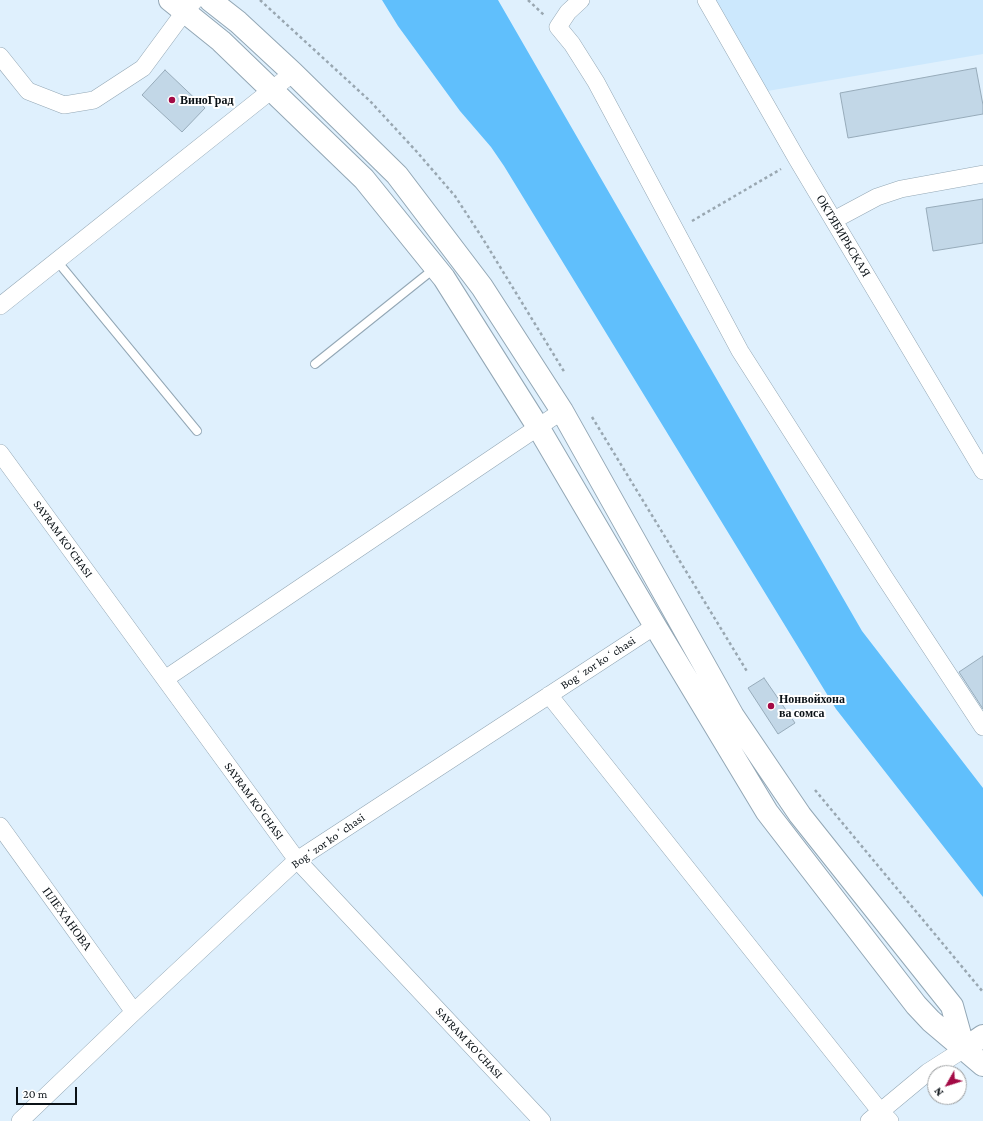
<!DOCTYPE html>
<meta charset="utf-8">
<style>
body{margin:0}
#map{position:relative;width:983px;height:1121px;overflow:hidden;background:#dff0fd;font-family:"Crimson Pro",serif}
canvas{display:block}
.north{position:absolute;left:927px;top:1065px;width:40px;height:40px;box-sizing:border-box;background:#fff;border:1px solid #9da0a2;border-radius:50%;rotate:231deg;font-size:11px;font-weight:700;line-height:16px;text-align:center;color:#0b1217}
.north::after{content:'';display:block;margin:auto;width:14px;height:18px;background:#a30a45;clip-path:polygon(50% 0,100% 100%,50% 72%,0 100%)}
.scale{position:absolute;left:16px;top:1087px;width:61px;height:18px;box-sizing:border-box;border:2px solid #0b1217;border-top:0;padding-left:5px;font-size:12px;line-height:14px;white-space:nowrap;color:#0b1217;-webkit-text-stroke:3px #fff;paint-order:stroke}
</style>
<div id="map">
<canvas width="983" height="1121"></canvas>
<div class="north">N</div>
<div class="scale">20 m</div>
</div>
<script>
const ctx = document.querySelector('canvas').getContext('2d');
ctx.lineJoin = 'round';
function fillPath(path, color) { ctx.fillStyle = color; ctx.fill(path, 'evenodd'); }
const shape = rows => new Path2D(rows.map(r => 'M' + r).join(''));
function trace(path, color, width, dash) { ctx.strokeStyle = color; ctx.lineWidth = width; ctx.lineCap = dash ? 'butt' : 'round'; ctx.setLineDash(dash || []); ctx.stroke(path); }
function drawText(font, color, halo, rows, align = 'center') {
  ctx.font = font + ' "Crimson Pro",serif'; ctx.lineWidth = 4; ctx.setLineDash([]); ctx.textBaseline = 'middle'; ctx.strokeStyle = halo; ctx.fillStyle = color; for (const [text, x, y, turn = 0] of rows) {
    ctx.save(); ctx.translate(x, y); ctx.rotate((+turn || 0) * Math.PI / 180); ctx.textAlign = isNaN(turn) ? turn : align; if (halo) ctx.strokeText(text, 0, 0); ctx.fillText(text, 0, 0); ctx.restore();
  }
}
const built = shape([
 [699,0,983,0,983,54,750,94]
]);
const water = shape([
 [382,0,498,0,862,631,983,788,983,897,836,709,504,166,491,147,460,111,398,26]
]);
const building = shape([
 [976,68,983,105,983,114,848,138,840,93,976,68],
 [165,70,205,108,182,132,142,95,165,70],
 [983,199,983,243,933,251,926,208,983,199],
 [983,656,983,709,959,672,983,656],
 [764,678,795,723,778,734,748,688,764,678]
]);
const path = shape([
 [260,0,370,101,417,152,455,196,483,239,565,373],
 [528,0,544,15],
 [692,221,781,169],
 [592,417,748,673],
 [815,790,983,992]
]);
const lane = shape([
 [57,261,197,431],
 [315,364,435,268]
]);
const street = shape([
 [581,0,568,12,558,27,572,44,596,82,740,351,885,578,983,727],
 [706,0,797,159,983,471],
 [0,56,28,91,64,105,94,100,143,68,185,11,195,0],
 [834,220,877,197,901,189,983,174],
 [0,306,293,73],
 [0,453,297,860,542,1121],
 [165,679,562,411],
 [549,695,880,1111,890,1121],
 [0,826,134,1012],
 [20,1121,134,1012,297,860,655,626],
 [869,1121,928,1072,964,1049]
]);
const secondary = shape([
 [170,0,221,41,364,179,444,278,538,427,655,626,767,812,916,1005,931,1021,983,1065],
 [210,0,238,22,293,73,397,175,482,287,562,411,733,716,800,815,952,1006,964,1049],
 [964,1049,983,1036]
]);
const markers = [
 [172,100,4,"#a30a45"],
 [771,706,4,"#a30a45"]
];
const poiNames = [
 ["ВиноГрад",180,100],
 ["Нонвойхона",779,699],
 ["ва сомса",779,713]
];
const streetNames = [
 ["ОКТЯБИРЬСКАЯ",843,236,59],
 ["SAYRAM KO'CHASI",63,539,54],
 ["Bogʻzor koʻchasi",598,663,-33],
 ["SAYRAM KO'CHASI",254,801,54],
 ["Bogʻzor koʻchasi",328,841,-35],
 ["ПЛЕХАНОВА",67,919,54],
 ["SAYRAM KO'CHASI",469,1043,47]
];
fillPath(built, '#cce8fd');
fillPath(water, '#60bffc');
fillPath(building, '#c2d7e7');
trace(building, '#97abba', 1);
trace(lane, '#93a7b5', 10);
trace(street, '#93a7b5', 18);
trace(secondary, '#93a7b5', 24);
trace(path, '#99a7b1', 2.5, [3, 3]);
trace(lane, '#fff', 8);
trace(street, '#fff', 17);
trace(secondary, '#fff', 22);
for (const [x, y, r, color] of markers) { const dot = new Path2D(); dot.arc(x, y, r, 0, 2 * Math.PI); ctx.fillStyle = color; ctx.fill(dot); trace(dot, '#fff', 1.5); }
drawText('bold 12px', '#0b1217', '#fff', poiNames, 'left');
drawText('12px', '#0b1217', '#fff', streetNames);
</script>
